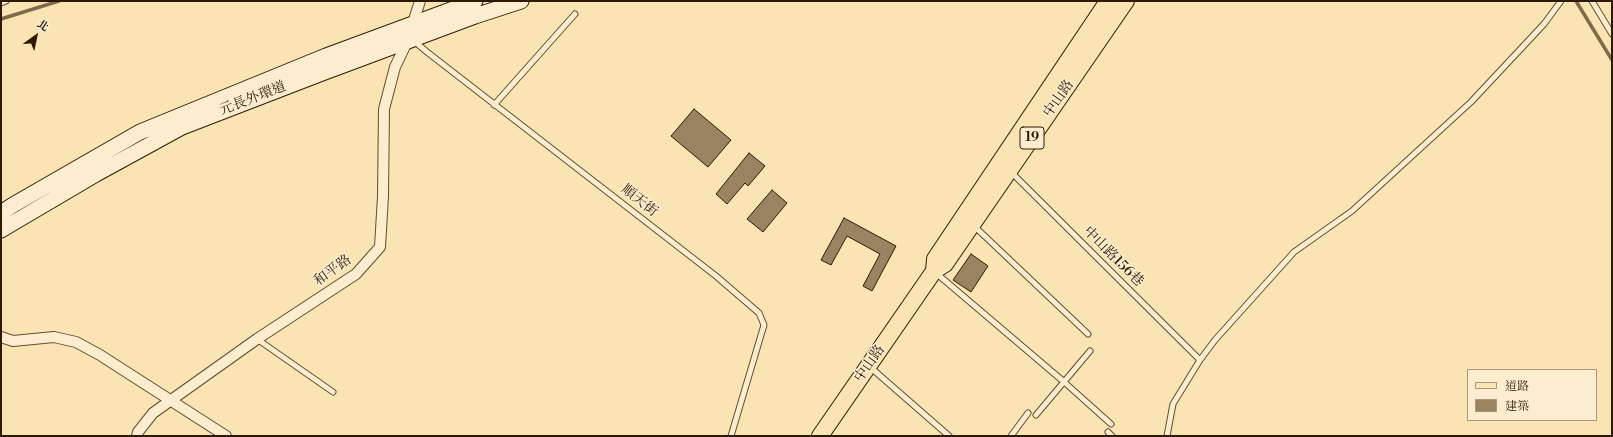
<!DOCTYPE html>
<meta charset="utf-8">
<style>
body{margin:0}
#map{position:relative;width:1613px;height:437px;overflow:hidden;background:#fbe4b4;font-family:"Libre Bodoni","Noto Serif TC",serif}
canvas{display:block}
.frame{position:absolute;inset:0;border:2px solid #2e1a04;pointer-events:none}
.legend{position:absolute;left:1467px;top:369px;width:130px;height:52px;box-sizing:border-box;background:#fcedce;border:1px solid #aa997d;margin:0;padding:5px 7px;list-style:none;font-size:12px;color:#2e1a04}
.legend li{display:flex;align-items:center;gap:8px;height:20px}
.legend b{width:20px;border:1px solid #aa997d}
.north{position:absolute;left:16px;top:16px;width:40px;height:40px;-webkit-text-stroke:3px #fcedce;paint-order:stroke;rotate:33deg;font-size:11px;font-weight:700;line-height:16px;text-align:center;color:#2e1a04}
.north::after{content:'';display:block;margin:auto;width:14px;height:18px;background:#2e1a04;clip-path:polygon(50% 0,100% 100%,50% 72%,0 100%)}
</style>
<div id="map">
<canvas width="1613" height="437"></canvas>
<div class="frame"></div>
<ul class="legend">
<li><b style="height:5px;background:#fbe4b4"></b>道路</li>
<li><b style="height:11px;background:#998360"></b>建築</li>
</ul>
<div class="north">北</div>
</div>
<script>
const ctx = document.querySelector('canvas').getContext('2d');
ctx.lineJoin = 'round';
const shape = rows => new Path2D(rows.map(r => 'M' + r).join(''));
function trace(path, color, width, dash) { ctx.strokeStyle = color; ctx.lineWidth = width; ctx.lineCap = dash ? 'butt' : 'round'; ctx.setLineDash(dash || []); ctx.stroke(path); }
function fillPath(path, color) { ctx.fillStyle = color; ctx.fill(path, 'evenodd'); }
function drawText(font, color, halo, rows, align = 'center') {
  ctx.font = font + ' "Libre Bodoni","Noto Serif TC",serif'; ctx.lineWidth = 3; ctx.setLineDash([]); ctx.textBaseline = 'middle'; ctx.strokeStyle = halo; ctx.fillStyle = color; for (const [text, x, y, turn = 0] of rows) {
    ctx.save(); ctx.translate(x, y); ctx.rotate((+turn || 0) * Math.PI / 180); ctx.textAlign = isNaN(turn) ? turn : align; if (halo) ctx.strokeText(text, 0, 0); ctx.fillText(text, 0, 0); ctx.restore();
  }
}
const stream = shape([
 [1576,1,1612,60],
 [1,19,59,1]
]);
const building = shape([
 [694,109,731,140,708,167,671,136,694,109],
 [749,153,765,166,748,186,745,183,727,204,716,194,749,153],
 [772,190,787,203,763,232,747,219,772,190],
 [844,218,896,246,872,291,863,286,880,254,847,236,831,265,821,260,844,218],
 [971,254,988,266,971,292,953,280,971,254]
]);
const lane = shape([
 [1592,1,1612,34],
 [1,3,6,1],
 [414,41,427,52,716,276,759,313,764,325,731,436],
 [494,105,575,14],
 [1011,172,1200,360],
 [973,225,1088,334],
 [936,273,1063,381,1111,424],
 [257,339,333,392],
 [870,367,949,436],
 [1036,415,1090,351],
 [1108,432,1112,436],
 [1011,436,1028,413],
 [1167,436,1173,404,1200,360,1215,340,1294,252,1352,211,1471,102,1544,24,1561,1]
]);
const street = shape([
 [1,337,13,341,54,337,76,342,100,355,226,436],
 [137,436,138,432,153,413,257,339,356,274,380,247,383,196,384,109,395,67,407,42,420,1]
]);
const secondary = shape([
 [1,213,13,205,140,132,326,56,475,1],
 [1,230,96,174,182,127,322,73,475,16,521,1]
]);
const primary = shape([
 [934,271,935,259,1108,1],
 [820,436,934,271,945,264,1126,1]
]);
const shields = [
 [1032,138,24]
];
const shieldNames = [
 ["19",1032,138]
];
const streetNames = [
 ["元長外環道",253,99,-21],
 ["中山路",1059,99,-55],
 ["順天街",639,201,38],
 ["中山路156巷",1113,257,45],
 ["和平路",333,271,-36],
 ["中山路",870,364,-55]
];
trace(stream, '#7f6a4a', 3.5);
fillPath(building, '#998360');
trace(building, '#2e1a04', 1);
trace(lane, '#614c30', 7);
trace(street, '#614c30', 12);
trace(secondary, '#2e1a04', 17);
trace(primary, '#2e1a04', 18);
trace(lane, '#fcedce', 5);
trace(street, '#fcedce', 10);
trace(secondary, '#fcedce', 15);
trace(primary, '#fbe4b4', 16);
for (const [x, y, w] of shields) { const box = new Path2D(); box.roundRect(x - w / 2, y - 11, w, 22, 3); ctx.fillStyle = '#fcedce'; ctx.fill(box); trace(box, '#2e1a04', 1); }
drawText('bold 13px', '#2e1a04', null, shieldNames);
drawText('14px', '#2e1a04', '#fcedce', streetNames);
</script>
